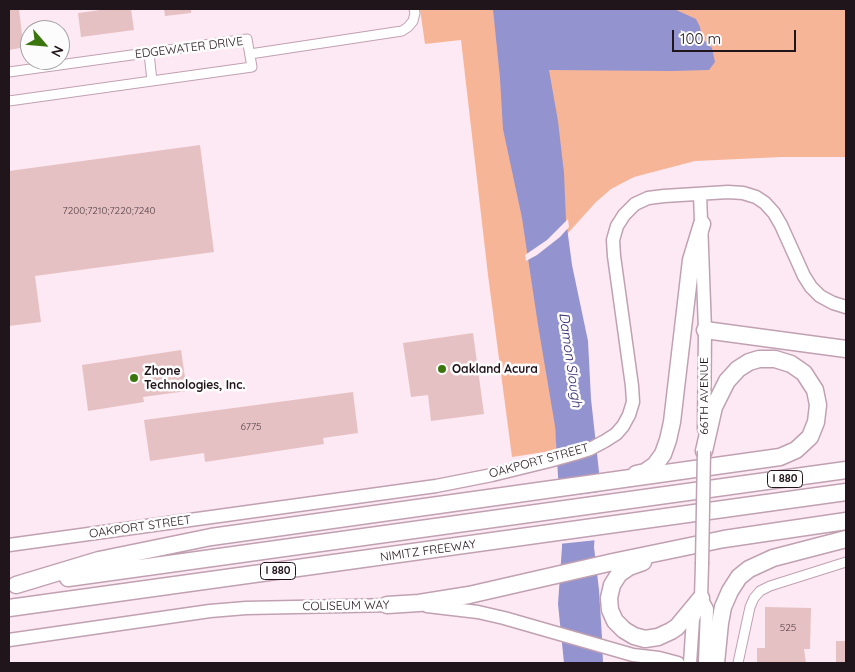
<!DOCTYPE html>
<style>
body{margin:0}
#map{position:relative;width:855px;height:672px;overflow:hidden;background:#fde9f3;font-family:Quicksand,sans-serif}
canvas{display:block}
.frame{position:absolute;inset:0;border:10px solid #20151b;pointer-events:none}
.north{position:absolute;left:20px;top:20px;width:50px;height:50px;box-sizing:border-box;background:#fcfcfc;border:1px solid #a4a0a2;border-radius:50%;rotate:117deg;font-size:14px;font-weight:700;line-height:20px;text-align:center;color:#20151b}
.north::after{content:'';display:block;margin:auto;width:18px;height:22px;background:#3a760d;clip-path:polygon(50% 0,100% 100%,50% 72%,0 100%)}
.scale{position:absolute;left:672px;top:30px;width:124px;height:22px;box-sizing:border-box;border:2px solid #20151b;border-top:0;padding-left:6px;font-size:15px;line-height:18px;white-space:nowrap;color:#20151b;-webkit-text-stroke:4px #fcfcfc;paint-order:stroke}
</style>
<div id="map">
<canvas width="855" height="672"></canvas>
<div class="frame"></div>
<div class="north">N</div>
<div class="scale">100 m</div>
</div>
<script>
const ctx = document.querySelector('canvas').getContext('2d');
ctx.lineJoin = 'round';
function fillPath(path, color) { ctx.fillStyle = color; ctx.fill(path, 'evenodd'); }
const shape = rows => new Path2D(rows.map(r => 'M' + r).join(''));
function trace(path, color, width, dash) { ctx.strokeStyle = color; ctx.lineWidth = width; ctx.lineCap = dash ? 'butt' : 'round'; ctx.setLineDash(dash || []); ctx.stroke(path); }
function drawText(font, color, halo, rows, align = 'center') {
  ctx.font = font + ' Quicksand,sans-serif'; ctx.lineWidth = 5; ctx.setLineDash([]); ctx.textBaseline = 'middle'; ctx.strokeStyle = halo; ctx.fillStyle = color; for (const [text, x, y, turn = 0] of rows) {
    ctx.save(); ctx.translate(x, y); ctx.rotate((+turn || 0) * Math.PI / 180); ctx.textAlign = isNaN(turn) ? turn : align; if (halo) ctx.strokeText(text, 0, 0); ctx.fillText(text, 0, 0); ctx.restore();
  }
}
const green = shape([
 [420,9,846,9,846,157,782,157,695,161,634,177,611,189,596,202,559,243,555,426,557,450,512,457,488,275,461,40,425,44]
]);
const water = shape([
 [493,9,674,9,696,19,700,27,702,38,712,48,715,62,709,70,672,71,549,70,558,121,564,173,566,220,572,265,588,341,591,399,599,472,594,547,599,590,602,638,603,663,564,663,558,604,562,547,562,508,558,476,555,426,538,325,522,218,503,129,500,78]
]);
const pier = shape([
 [568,219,569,227,560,237,537,255,526,261,525,255,547,240],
 [600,492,597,540,559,544,559,508,558,497]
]);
const building = shape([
 [9,9,19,9,23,44,22,44,22,46,20,47,20,48,9,50],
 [108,9,131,9,134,30,81,37,78,13],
 [164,9,191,9,191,13,165,16],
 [200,145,214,252,35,276,41,322,9,326,9,171],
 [473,333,484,414,431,421,428,395,411,397,403,343],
 [181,350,187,391,143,397,144,402,88,411,82,365],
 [353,392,358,433,323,438,324,444,205,462,204,453,150,461,144,420],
 [765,607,811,608,810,649,804,649,806,663,757,663,757,648,765,648],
 [836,641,846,641,846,663,836,663]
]);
const street = shape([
 [149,53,152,81],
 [250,54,402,31,408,27,413,21,415,13,414,9],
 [9,72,247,39,252,67,9,101],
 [738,663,750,607,754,598,760,591,770,586,846,562]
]);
const secondary = shape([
 [700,194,705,330,704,429],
 [9,545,436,486,492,475,549,461,574,454,590,449,605,441,616,434,623,426,629,415,633,402,632,386,614,256,613,240,617,226,624,215,635,204,648,198,664,196,728,192,743,193,756,197,765,203,774,213,781,225,804,276,811,287,820,296,833,303,846,307],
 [701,598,707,609,705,663],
 [427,606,478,612,504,618,633,655,659,658,678,663],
 [9,640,210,611,246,608,394,605],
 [690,663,693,619,701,598,702,564]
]);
const highway = shape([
 [705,330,846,349],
 [636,474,645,472,655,465,663,454,668,440,672,422,691,260,702,224],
 [643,562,629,567,619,574,612,585,609,598,610,610,615,621,624,630,634,636,645,639,658,637,671,631,677,627,701,598],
 [68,578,846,470],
 [16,585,99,560,211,537,780,457,796,450,810,437,816,422,818,405,815,390,804,373,791,364,775,359,759,359,749,362,738,369,727,381,714,407,704,451],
 [387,605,419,603,469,595,613,562,724,539,846,521],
 [9,608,846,492],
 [716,663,720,623,723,607,730,591,739,577,749,569,773,558,846,539]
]);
const secondaryBridge = shape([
 [702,564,704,451]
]);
const markers = [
 [442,369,5,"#3a760d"],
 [134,378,5,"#3a760d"]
];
const numberNames = [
 ["7200;7210;7220;7240",109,211],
 ["6775",251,427],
 ["525",788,628]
];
const shields = [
 [785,479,35],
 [278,571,35]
];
const shieldNames = [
 ["I 880",785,479],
 ["I 880",278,571]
];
const streetNames = [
 ["EDGEWATER DRIVE",189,48,-7],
 ["66TH AVENUE",704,396,-90],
 ["OAKPORT STREET",539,461,-15],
 ["OAKPORT STREET",140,527,-8],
 ["NIMITZ FREEWAY",428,551,-8],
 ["COLISEUM WAY",346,606,-1]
];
const poiNames = [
 ["Oakland Acura",452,369],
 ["Zhone",144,371],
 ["Technologies, Inc.",144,385]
];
const waterNames = [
 ["Damon Slough",570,360,82]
];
fillPath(green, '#f7b598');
fillPath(water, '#9393cf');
fillPath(pier, '#fde9f3');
fillPath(building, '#e6c1c3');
trace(street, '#c0a1b2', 11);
trace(secondary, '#c0a1b2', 15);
trace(highway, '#c0a1b2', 19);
trace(street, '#fff', 9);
trace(secondary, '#fff', 12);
trace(highway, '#fff', 16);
trace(secondaryBridge, '#c0a1b2', 15, []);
trace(secondaryBridge, '#fff', 12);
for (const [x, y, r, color] of markers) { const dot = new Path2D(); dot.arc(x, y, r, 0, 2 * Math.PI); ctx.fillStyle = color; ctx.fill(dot); trace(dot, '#fcfcfc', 2); }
drawText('10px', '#524045', null, numberNames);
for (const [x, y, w] of shields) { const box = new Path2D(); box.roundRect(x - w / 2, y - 8.5, w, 17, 4); ctx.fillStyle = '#fcfcfc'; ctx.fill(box); trace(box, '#20151b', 1); }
drawText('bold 11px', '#20151b', null, shieldNames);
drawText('12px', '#20151b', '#fcfcfc', streetNames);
drawText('bold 12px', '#20151b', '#fcfcfc', poiNames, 'left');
drawText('italic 14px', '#291e65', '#fcfcfc', waterNames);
</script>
